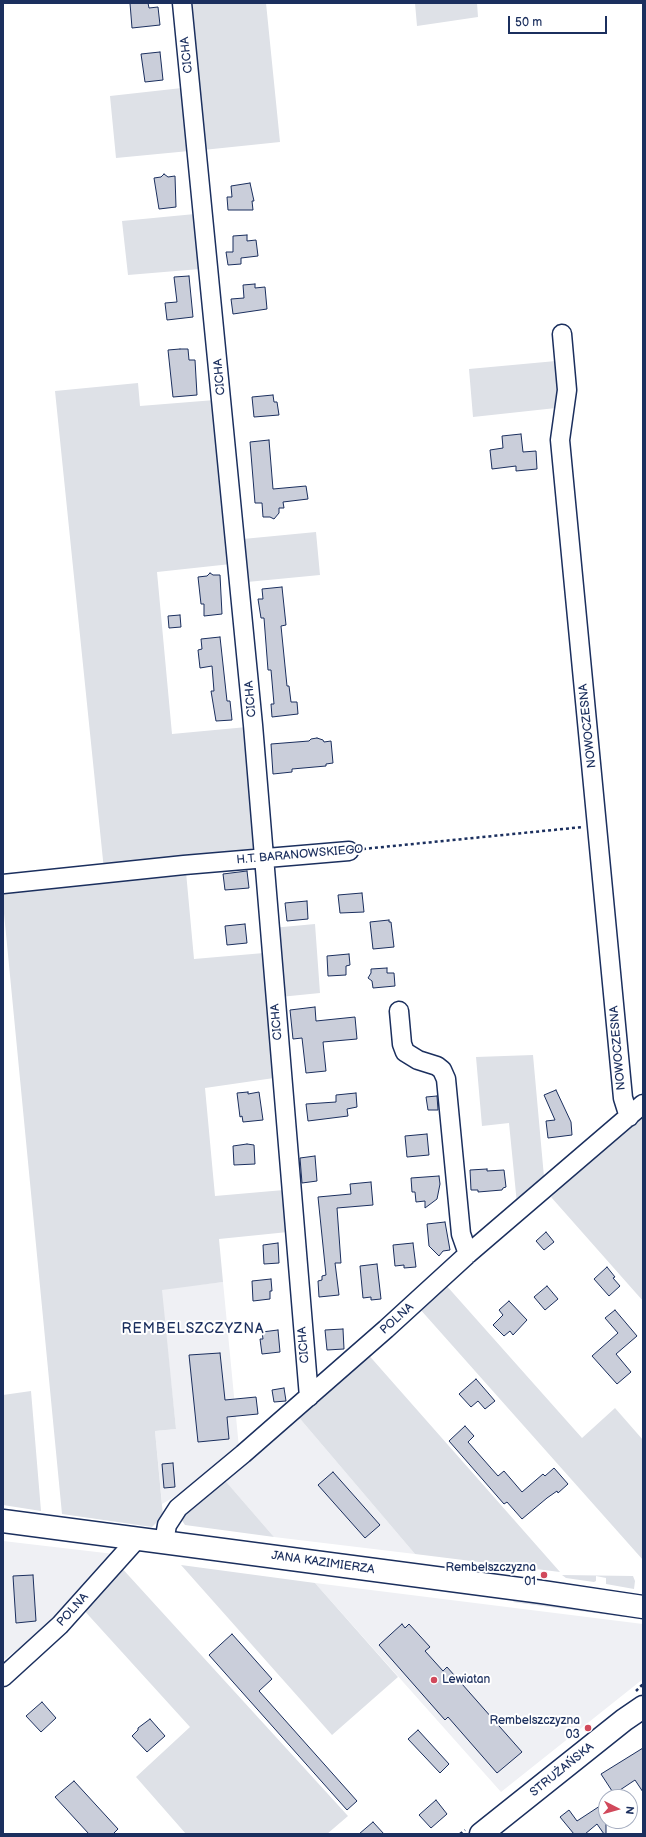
<!DOCTYPE html>
<meta charset="utf-8">
<style>
body{margin:0}
#map{position:relative;width:646px;height:1837px;overflow:hidden;background:#fff;font-family:"Balsamiq Sans",sans-serif}
canvas{display:block}
.frame{position:absolute;inset:0;border:4px solid #1b2f5e;pointer-events:none}
.north{position:absolute;left:598px;top:1789px;width:40px;height:40px;box-sizing:border-box;background:#fff;border:1px solid #a4acbf;border-radius:50%;rotate:96deg;font-size:11px;font-weight:700;line-height:16px;text-align:center;color:#1b2f5e}
.north::after{content:'';display:block;margin:auto;width:14px;height:18px;background:#d1495b;clip-path:polygon(50% 0,100% 100%,50% 72%,0 100%)}
.scale{position:absolute;left:508px;top:16px;width:99px;height:18px;box-sizing:border-box;border:2px solid #1b2f5e;border-top:0;padding-left:5px;font-size:12px;line-height:14px;white-space:nowrap;color:#1b2f5e;-webkit-text-stroke:3px #fff;paint-order:stroke}
</style>
<div id="map">
<canvas width="646" height="1837"></canvas>
<div class="frame"></div>
<div class="north">N</div>
<div class="scale">50 m</div>
</div>
<script>
const ctx = document.querySelector('canvas').getContext('2d');
ctx.lineJoin = 'round';
function fillPath(path, color) { ctx.fillStyle = color; ctx.fill(path, 'evenodd'); }
const shape = rows => new Path2D(rows.map(r => 'M' + r).join(''));
function trace(path, color, width, dash) { ctx.strokeStyle = color; ctx.lineWidth = width; ctx.lineCap = dash ? 'butt' : 'round'; ctx.setLineDash(dash || []); ctx.stroke(path); }
function drawText(font, color, halo, rows, align = 'center') {
  ctx.font = font + ' "Balsamiq Sans",sans-serif'; ctx.lineWidth = 4; ctx.setLineDash([]); ctx.textBaseline = 'middle'; ctx.strokeStyle = halo; ctx.fillStyle = color; for (const [text, x, y, turn = 0] of rows) {
    ctx.save(); ctx.translate(x, y); ctx.rotate((+turn || 0) * Math.PI / 180); ctx.textAlign = isNaN(turn) ? turn : align; if (halo) ctx.strokeText(text, 0, 0); ctx.fillText(text, 0, 0); ctx.restore();
  }
}
const built = shape([
 [223,1282,239,1448,181,1493,162,1504,155,1431,176,1429,161,1289],
 [296,1414,415,1554,274,1537,222,1477],
 [3,1541,114,1554,44,1632,11,1654,3,1661],
 [315,1583,643,1624,643,1679,501,1792]
]);
const green = shape([
 [190,3,266,3,280,142,203,150],
 [415,3,477,3,478,17,417,26],
 [182,88,189,151,116,158,110,96],
 [195,214,200,269,128,275,122,221],
 [556,361,560,396,556,408,473,417,469,369],
 [138,383,140,406,215,400,231,564,157,572,172,734,247,727,258,844,251,852,104,870,55,391],
 [316,532,320,575,247,582,243,539],
 [186,872,194,959,264,953,274,1078,205,1088,215,1196,284,1190,288,1232,219,1239,223,1282,162,1290,176,1429,155,1431,163,1516,152,1527,62,1514,3,903,3,889],
 [315,924,320,993,280,997,272,928],
 [533,1055,544,1177,517,1204,509,1123,482,1126,476,1057],
 [643,1110,643,1301,551,1197,560,1189,562,1182],
 [445,1284,582,1438,615,1408,643,1440,643,1560,419,1308],
 [366,1352,560,1572,415,1554,296,1414],
 [31,1391,41,1511,3,1505,3,1395],
 [222,1477,274,1537,185,1525,177,1513],
 [119,1565,348,1816,327,1834,186,1834,136,1777,190,1727,81,1607],
 [181,1565,315,1583,398,1677,332,1735],
 [562,1575,633,1576,635,1581,634,1589,606,1584,606,1578,596,1576,596,1581,594,1582,566,1578],
 [515,1599,622,1612,625,1617,513,1602]
]);
const building = shape([
 [130,3,148,3,149,8,158,7,160,25,132,28,130,3],
 [160,52,163,80,145,82,141,54,160,52],
 [164,174,168,177,175,176,176,207,159,209,154,178,161,177,164,174],
 [250,183,254,201,252,201,253,210,228,210,227,197,232,197,231,186,250,183],
 [247,235,247,241,256,240,258,256,241,258,241,264,228,265,226,252,233,252,233,236,247,235],
 [189,276,193,317,167,320,165,303,177,302,174,277,189,276],
 [255,284,255,288,265,287,267,309,233,314,231,299,244,298,243,285,255,284],
 [180,349,188,349,189,360,195,360,197,395,173,397,168,350,180,349],
 [273,395,274,402,277,402,279,415,254,417,252,397,273,395],
 [521,434,523,452,536,451,537,469,516,471,516,466,492,469,490,450,503,448,502,436,521,434],
 [269,440,273,489,306,486,308,499,283,502,284,508,279,508,279,513,274,519,270,517,263,517,262,503,255,503,250,442,269,440],
 [210,573,213,575,220,575,222,614,204,616,204,604,201,604,198,577,207,576,210,573],
 [282,587,286,625,281,626,287,686,289,686,291,702,297,702,298,714,272,717,271,704,274,704,271,670,268,670,264,618,261,618,258,599,263,599,262,589,282,587],
 [180,615,181,627,169,628,168,616,180,615],
 [220,637,227,701,230,701,232,720,216,721,211,691,214,691,212,666,200,668,198,650,202,649,201,639,220,637],
 [317,738,323,740,324,742,331,741,333,763,326,764,326,766,292,769,292,772,273,774,271,744,309,741,311,739,317,738],
 [247,871,249,888,225,890,223,874,247,871],
 [362,893,364,912,340,913,338,895,362,893],
 [307,901,308,919,287,921,285,903,307,901],
 [389,920,389,922,391,922,394,947,373,949,370,922,389,920],
 [245,924,247,943,227,945,225,926,245,924],
 [349,954,350,965,346,966,346,975,328,976,327,956,349,954],
 [387,968,387,973,394,973,395,986,373,988,372,981,368,978,371,973,371,969,387,968],
 [315,1007,316,1021,355,1017,357,1039,323,1042,326,1071,306,1073,302,1038,293,1039,290,1010,315,1007],
 [556,1090,571,1122,572,1135,548,1138,546,1121,555,1120,544,1095,556,1090],
 [248,1092,248,1094,259,1092,263,1120,243,1122,242,1116,240,1117,237,1093,248,1092],
 [356,1093,357,1107,347,1109,348,1116,308,1121,306,1104,336,1102,336,1095,356,1093],
 [437,1096,438,1110,428,1110,426,1097,437,1096],
 [427,1134,429,1155,407,1157,405,1136,427,1134],
 [247,1144,254,1145,255,1164,234,1165,233,1146,247,1144],
 [315,1156,317,1181,302,1183,300,1158,315,1156],
 [487,1169,487,1171,504,1170,506,1187,503,1188,502,1190,478,1192,478,1190,471,1190,470,1170,487,1169],
 [439,1176,440,1184,437,1199,425,1208,425,1201,416,1202,415,1192,412,1192,411,1178,439,1176],
 [371,1182,373,1205,337,1208,341,1263,335,1263,339,1295,319,1297,318,1281,322,1280,322,1276,326,1275,318,1197,351,1194,350,1184,371,1182],
 [445,1222,450,1250,443,1251,439,1256,429,1246,427,1224,445,1222],
 [546,1232,554,1242,544,1250,536,1241,546,1232],
 [278,1243,279,1263,264,1264,263,1245,278,1243],
 [413,1243,416,1267,404,1268,404,1265,395,1266,393,1245,413,1243],
 [377,1264,381,1299,371,1300,371,1297,363,1298,360,1266,377,1264],
 [607,1267,615,1277,613,1278,620,1286,609,1296,594,1279,607,1267],
 [271,1279,272,1291,270,1291,270,1299,253,1301,252,1281,271,1279],
 [547,1286,558,1299,545,1310,534,1297,547,1286],
 [509,1301,527,1320,513,1335,510,1331,504,1336,493,1325,503,1315,499,1310,509,1301],
 [615,1310,637,1336,616,1354,631,1372,617,1384,592,1356,618,1333,605,1318,615,1310],
 [343,1329,344,1349,327,1350,325,1330,343,1329],
 [278,1330,280,1352,262,1354,260,1339,263,1339,262,1332,278,1330],
 [220,1353,225,1400,256,1397,258,1414,227,1417,229,1439,198,1442,189,1355,220,1353],
 [476,1379,495,1401,485,1409,478,1401,471,1407,459,1394,476,1379],
 [284,1388,286,1401,274,1402,272,1390,284,1388],
 [465,1426,474,1436,468,1442,498,1476,504,1471,522,1492,543,1474,545,1476,554,1468,568,1484,558,1493,557,1491,547,1498,522,1519,507,1502,504,1504,449,1441,465,1426],
 [173,1463,175,1487,164,1488,162,1464,173,1463],
 [333,1472,380,1525,365,1538,318,1485,333,1472],
 [33,1575,36,1621,16,1623,13,1576,33,1575],
 [402,1624,405,1628,409,1624,430,1647,425,1651,443,1671,447,1667,522,1752,497,1773,448,1717,445,1720,379,1645,402,1624],
 [232,1634,272,1679,259,1691,357,1801,347,1810,209,1655,232,1634],
 [42,1702,56,1718,41,1732,26,1716,42,1702],
 [150,1719,165,1736,147,1752,132,1736,138,1730,138,1728,150,1719],
 [418,1730,449,1764,440,1773,408,1739,418,1730],
 [643,1748,643,1792,635,1780,614,1794,601,1774,643,1748],
 [74,1781,118,1829,113,1834,89,1834,55,1797,74,1781],
 [436,1800,447,1814,431,1828,419,1815,436,1800],
 [606,1802,606,1834,604,1834,597,1824,585,1834,574,1834,560,1817,569,1810,577,1821,606,1802],
 [373,1822,384,1834,359,1834,373,1822]
]);
const path = shape([
 [363,849,583,827],
 [636,1691,643,1684],
 [460,1834,465,1830]
]);
const minor = shape([
 [182,3,253,725,309,1397],
 [562,334,567,390,560,440,623,1098,629,1117],
 [3,884,184,865,349,851],
 [399,1011,402,1044,405,1052,418,1060,437,1066,442,1070,446,1079,461,1234,468,1254],
 [164,1542,167,1525,178,1508,243,1454,386,1329,468,1254,643,1104],
 [3,1677,60,1625,138,1538]
]);
const major = shape([
 [3,1521,542,1592,643,1607],
 [481,1834,624,1720,643,1707]
]);
const markers = [
 [544,1575,4,"#d1495b"],
 [434,1680,4,"#d1495b"],
 [588,1728,4,"#d1495b"]
];
const streetNames = [
 ["CICHA",187,55,-96],
 ["CICHA",220,377,-95],
 ["CICHA",251,699,-95],
 ["NOWOCZESNA",588,726,-96],
 ["H.T. BARANOWSKIEGO",300,855,-5],
 ["CICHA",277,1022,-95],
 ["NOWOCZESNA",618,1048,-95],
 ["POLNA",397,1319,-42],
 ["CICHA",304,1345,-95],
 ["JANA KAZIMIERZA",323,1563,8],
 ["POLNA",73,1610,-48],
 ["STRUŻAŃSKA",562,1770,-39]
];
const poiNames = [
 ["Rembelszczyzna",536,1568],
 ["01",536,1582],
 ["Lewiatan",442,1680,"left"],
 ["Rembelszczyzna",580,1721],
 ["03",580,1735]
];
const quarterNames = [
 ["REMBELSZCZYZNA",193,1329]
];
fillPath(built, '#eff0f4');
fillPath(green, '#dee1e7');
fillPath(building, '#caceda');
trace(building, '#1b2f5e', 1);
trace(minor, '#1b2f5e', 21);
trace(major, '#1b2f5e', 25);
trace(path, '#1b2f5e', 2.5, [3, 3]);
trace(minor, '#fff', 18);
trace(major, '#fff', 22);
for (const [x, y, r, color] of markers) { const dot = new Path2D(); dot.arc(x, y, r, 0, 2 * Math.PI); ctx.fillStyle = color; ctx.fill(dot); trace(dot, '#fff', 1.5); }
drawText('12px', '#1b2f5e', '#fff', streetNames);
drawText('12px', '#1b2f5e', '#fff', poiNames, 'right');
ctx.letterSpacing = '1px';
drawText('14px', '#1b2f5e', '#fff', quarterNames);
ctx.letterSpacing = '0px';
</script>
